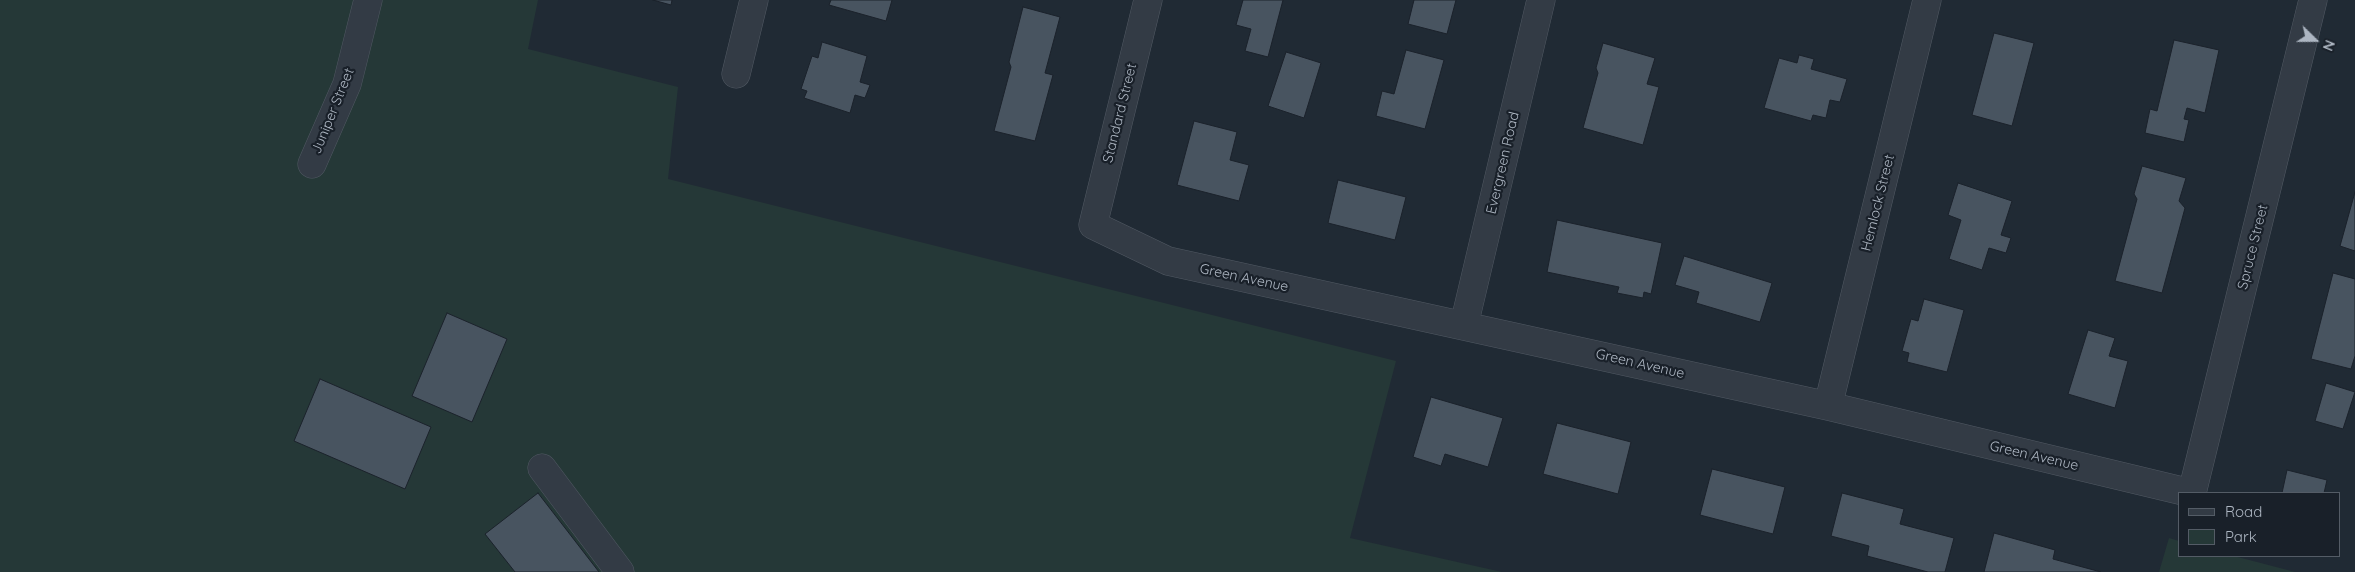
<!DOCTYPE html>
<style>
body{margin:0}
#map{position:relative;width:2355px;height:572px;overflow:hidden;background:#202a34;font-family:Quicksand,sans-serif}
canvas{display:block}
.legend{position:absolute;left:2178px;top:492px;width:162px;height:65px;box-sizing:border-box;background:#192029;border:1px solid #545c66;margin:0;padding:6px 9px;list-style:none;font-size:15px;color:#adb6c2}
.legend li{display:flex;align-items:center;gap:10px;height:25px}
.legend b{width:25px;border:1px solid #545c66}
.north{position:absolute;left:2290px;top:15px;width:50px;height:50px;-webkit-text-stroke:4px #192029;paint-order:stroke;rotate:112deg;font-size:14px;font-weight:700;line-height:20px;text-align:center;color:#adb6c2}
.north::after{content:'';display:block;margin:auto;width:18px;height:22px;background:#adb6c2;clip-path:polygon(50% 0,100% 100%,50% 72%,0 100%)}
</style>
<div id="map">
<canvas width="2355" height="572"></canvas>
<ul class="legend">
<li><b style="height:6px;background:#333b45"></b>Road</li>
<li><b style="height:14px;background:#253837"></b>Park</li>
</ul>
<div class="north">N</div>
</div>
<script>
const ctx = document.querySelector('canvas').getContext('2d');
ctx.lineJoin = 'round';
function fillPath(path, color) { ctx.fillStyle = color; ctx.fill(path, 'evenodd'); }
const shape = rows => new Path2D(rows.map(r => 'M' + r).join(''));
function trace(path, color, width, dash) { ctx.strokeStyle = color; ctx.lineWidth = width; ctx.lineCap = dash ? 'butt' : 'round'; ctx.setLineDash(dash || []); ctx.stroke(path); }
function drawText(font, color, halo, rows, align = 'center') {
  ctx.font = font + ' Quicksand,sans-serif'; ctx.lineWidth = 4.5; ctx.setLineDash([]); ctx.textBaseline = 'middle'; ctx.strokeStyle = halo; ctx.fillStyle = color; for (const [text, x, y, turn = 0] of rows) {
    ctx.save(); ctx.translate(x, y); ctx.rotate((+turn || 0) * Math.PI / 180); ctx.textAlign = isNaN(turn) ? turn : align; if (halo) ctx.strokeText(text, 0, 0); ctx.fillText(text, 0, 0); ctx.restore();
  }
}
const green = shape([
 [0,0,538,0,528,49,678,87,668,179,1396,361,1350,538,1502,572,0,572],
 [2169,538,2179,541,2179,556,2234,556,2295,572,2159,572]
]);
const building = shape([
 [653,0,672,0,671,5,653,0],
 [831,0,892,0,886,21,829,5,831,0],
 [1243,0,1283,0,1268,57,1245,51,1251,29,1236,25,1243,0],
 [1414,0,1456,0,1447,34,1408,24,1414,0],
 [1023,7,1060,17,1045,73,1053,75,1035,141,994,131,1011,67,1009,62,1023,7],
 [1994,33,2034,43,2012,126,1972,115,1994,33],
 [2174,40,2219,50,2205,113,2187,108,2184,119,2189,120,2184,142,2145,133,2150,109,2157,111,2174,40],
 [822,42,867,56,860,82,870,85,865,98,855,95,850,113,804,98,807,91,801,89,812,56,818,58,822,42],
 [1603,43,1655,58,1647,84,1659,87,1643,145,1583,128,1598,73,1596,68,1603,43],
 [1406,50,1444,60,1425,129,1376,116,1382,91,1394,94,1406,50],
 [1286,52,1321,63,1304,118,1268,106,1286,52],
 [1799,55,1814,59,1811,69,1847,79,1840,102,1830,100,1826,118,1813,115,1811,121,1764,108,1779,58,1797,63,1799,55],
 [1194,121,1237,132,1230,160,1249,165,1239,201,1177,185,1194,121],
 [2142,166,2186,178,2179,201,2185,208,2162,293,2115,281,2137,199,2134,194,2142,166],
 [1338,180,1406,197,1395,240,1328,223,1338,180],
 [1958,183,2012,201,2001,235,2011,238,2006,253,1989,248,1982,270,1949,259,1961,220,1948,215,1958,183],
 [2355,192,2355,251,2340,246,2355,192],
 [1557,220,1662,243,1651,294,1644,292,1643,298,1617,293,1619,287,1547,272,1557,220],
 [1684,256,1772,283,1760,322,1696,303,1699,292,1675,285,1684,256],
 [2333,273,2355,279,2355,356,2351,369,2311,359,2333,273],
 [1924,299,1964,310,1947,372,1907,362,1909,353,1902,351,1911,319,1918,321,1924,299],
 [447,313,507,339,472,422,412,396,447,313],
 [2088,330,2115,338,2109,356,2128,361,2115,408,2068,394,2088,330],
 [320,379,431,427,405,489,294,441,320,379],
 [2326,383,2355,392,2343,429,2315,421,2326,383],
 [1431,397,1503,418,1488,467,1445,454,1441,466,1413,457,1431,397],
 [1557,423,1631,442,1618,494,1543,474,1557,423],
 [1712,469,1785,487,1773,534,1700,515,1712,469],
 [2287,470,2327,480,2324,493,2282,493,2287,470],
 [538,493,599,572,515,572,485,534,538,493],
 [1842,493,1904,509,1900,524,1954,538,1945,572,1928,572,1867,556,1869,546,1831,536,1842,493],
 [1994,533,2055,550,2053,559,2101,572,1984,572,1994,533]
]);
const minor = shape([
 [1148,0,1093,225,1168,261,1828,406,2191,493],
 [736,74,754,0],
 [312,164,347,84,368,0],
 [1464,325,1541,0],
 [1828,406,1927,0],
 [542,468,620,572],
 [2192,493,2313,0]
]);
const streetNames = [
 ["Juniper Street",333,111,-68],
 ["Standard Street",1120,113,-76],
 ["Evergreen Road",1503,163,-77],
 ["Hemlock Street",1878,203,-76],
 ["Spruce Street",2253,247,-76],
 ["Green Avenue",1244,278,12],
 ["Green Avenue",1640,364,13],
 ["Green Avenue",2034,456,13]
];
fillPath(green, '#253837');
fillPath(building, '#485460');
trace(building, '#1b222b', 1);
trace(minor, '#515963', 29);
trace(minor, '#333b45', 28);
drawText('14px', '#adb6c2', '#192029', streetNames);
</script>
